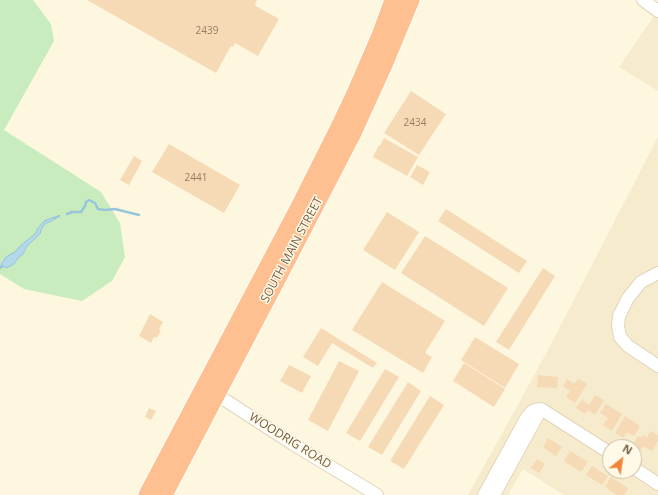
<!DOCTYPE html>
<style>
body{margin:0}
#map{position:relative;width:658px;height:495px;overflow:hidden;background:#fef7df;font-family:"Open Sans",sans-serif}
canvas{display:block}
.north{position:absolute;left:602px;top:439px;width:40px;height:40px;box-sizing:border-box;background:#fffae7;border:1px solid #c8bca6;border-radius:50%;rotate:30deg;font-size:11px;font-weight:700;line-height:16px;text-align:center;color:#765f45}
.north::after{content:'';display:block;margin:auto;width:14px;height:18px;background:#f2833a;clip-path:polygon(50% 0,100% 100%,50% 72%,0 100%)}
</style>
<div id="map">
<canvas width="658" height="495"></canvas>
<div class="north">N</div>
</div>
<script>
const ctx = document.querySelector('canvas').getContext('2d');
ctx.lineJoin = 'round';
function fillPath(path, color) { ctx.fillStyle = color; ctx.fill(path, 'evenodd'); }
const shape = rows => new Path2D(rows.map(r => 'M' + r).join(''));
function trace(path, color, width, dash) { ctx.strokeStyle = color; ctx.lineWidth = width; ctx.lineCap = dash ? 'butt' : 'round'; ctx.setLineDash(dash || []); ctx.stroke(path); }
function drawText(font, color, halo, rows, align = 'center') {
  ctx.font = font + ' "Open Sans",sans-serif'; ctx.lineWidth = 3; ctx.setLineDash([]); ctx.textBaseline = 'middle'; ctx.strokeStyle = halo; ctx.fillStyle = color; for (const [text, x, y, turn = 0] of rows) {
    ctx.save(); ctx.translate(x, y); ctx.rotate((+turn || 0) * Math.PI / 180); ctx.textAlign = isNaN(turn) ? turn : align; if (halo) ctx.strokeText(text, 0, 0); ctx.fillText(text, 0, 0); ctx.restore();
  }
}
const residential = shape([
 [658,10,658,91,619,67],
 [658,137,658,495,564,495,523,469,508,495,468,495,548,350],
 [610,447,634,447,634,471,610,471]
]);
const green = shape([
 [0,0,33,0,51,24,54,41,4,130,101,192,120,223,125,257,112,281,82,301,24,289,0,274]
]);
const water = shape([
 [54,217,55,219,45,224,42,228,40,234,27,246,23,254,19,257,13,265,6,268,2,266,1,264,6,257,11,254,15,252,20,246,36,233,38,228,44,221,54,217]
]);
const stream = shape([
 [67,214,72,212,81,212,85,206,86,202,89,200,95,203,98,209,105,210,115,209,139,215],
 [55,218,59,216],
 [0,268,2,266]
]);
const building = shape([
 [87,0,257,0,255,4,256,5,256,6,279,19,258,56,235,43,233,47,231,46,216,73],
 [411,91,446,114,419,155,384,133],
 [384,138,418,157,407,176,373,157,379,145,380,146],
 [169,144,240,185,224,213,152,172],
 [134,156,142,161,129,185,120,180],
 [417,165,430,172,423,185,410,177],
 [446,209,527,261,519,273,438,221],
 [387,212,419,232,395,270,363,250],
 [425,236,508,288,484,326,401,273],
 [543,268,555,276,509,350,496,342],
 [382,282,445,321,425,353,432,357,423,373,352,330],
 [150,314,163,322,159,329,161,330,157,338,154,337,151,343,139,336],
 [321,328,377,363,373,368,332,343,318,366,303,357],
 [475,337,519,364,505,388,461,360],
 [339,361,359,371,328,431,308,420],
 [464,363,505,389,494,407,453,381],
 [289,365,311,376,302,393,280,381],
 [385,369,399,377,360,441,346,433],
 [538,375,558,377,557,388,537,387],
 [567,379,574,384,578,379,587,384,575,403,566,397,570,391,563,386],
 [408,382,421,391,382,455,368,447],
 [595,395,604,400,595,415,588,410,585,414,576,408,582,400,589,405],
 [430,396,444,405,404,469,390,461],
 [606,404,622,414,612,431,603,425,608,418,600,413],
 [149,408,156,411,151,420,145,417],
 [625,416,640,426,634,436,627,432,623,438,615,433],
 [651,431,658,435,658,441,652,451,643,446,641,450,633,445,638,436,641,438,643,435,647,437],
 [548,438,562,447,556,456,543,447],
 [570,451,588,462,581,472,564,461],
 [537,459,545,464,539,473,531,468],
 [592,466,608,476,602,485,586,475],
 [611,477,628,488,624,495,617,495,605,487]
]);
const minor = shape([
 [643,0,658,11],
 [658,273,641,282,628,298,619,316,618,326,620,337,628,346,658,366],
 [211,391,293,444,377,495],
 [541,409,610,453],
 [634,468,658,484],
 [484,495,527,417,531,412,535,410,541,409],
 [494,495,541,409]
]);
const highway = shape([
 [147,495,299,207,340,125,356,91,381,33,393,0],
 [164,495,281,272,353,133,384,65,411,0]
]);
const numberNames = [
 ["2439",207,31],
 ["2434",415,123],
 ["2441",196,178]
];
const streetNames = [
 ["SOUTH MAIN STREET",292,250,-62],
 ["WOODRIG ROAD",290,441,32]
];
fillPath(residential, '#f6ebcd');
fillPath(green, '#c8ecbd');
fillPath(water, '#b3d8e9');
trace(water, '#98c5db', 1);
trace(stream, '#98c5db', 2.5);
fillPath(building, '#f6dab5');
trace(minor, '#e3d4bb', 14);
trace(highway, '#fff', 19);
trace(minor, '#fff', 12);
trace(highway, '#fec091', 17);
drawText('10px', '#967e61', null, numberNames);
drawText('12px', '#765f45', '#fffae7', streetNames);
</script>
